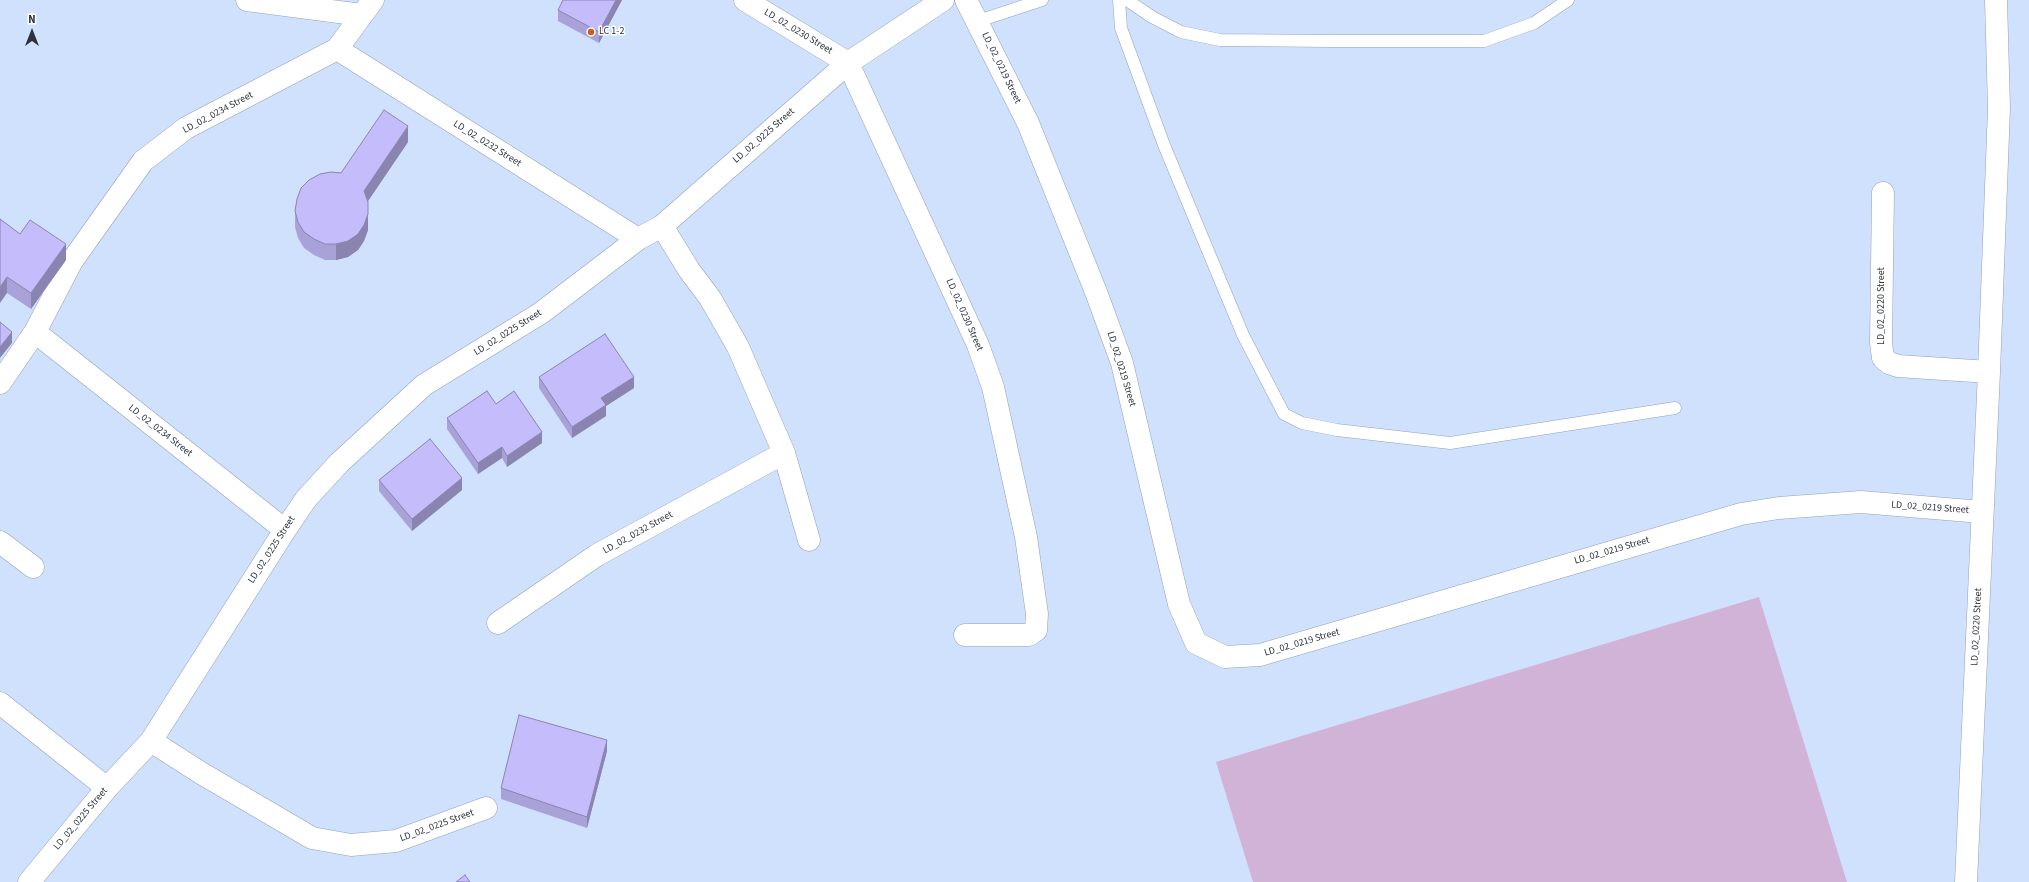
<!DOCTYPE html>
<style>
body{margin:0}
#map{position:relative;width:2029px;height:882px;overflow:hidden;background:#d0e1fe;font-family:"Source Sans 3",sans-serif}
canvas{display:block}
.north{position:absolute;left:12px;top:12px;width:40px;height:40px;-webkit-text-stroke:3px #fff;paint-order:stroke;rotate:0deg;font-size:11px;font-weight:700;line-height:16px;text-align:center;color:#2c323d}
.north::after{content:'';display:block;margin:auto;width:14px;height:18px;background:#2c323d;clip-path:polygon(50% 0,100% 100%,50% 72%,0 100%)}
</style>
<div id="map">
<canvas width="2029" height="882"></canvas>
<div class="north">N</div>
</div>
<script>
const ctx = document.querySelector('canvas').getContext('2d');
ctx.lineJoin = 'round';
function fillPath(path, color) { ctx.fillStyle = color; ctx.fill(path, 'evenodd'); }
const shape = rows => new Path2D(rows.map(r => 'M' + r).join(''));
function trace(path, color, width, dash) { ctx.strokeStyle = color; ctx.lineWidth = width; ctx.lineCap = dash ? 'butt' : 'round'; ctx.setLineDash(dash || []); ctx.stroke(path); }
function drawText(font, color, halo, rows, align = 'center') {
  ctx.font = font + ' "Source Sans 3",sans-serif'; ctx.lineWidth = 3; ctx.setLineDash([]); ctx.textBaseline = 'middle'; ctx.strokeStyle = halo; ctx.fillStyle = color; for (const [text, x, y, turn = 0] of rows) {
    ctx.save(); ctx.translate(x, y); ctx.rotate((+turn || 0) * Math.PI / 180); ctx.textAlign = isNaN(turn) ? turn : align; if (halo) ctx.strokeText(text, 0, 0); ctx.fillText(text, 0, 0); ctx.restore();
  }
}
const green = shape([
 [1759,597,1847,882,1253,882,1216,762]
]);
const lane = shape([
 [1119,0,1121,28,1164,145,1243,335,1284,414,1302,423,1337,430,1450,443,1675,408],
 [1127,0,1152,17,1181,32,1220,40,1332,41,1484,41,1534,23,1568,0],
 [978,21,1042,0]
]);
const street = shape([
 [247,0,362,15],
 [745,0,848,63,978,345,993,387,1026,537,1037,614,1036,630,1029,635,965,635],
 [966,0,1028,123,1096,292,1122,363,1179,604,1196,643,1225,657,1260,655,1741,514,1779,508,1861,502,1982,512],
 [337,49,638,239],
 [1883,193,1881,343,1883,358,1889,363,1898,366,1989,372],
 [662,226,689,270,710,298,738,347,784,453,809,540],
 [35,332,285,530],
 [0,383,35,332,72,261,143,161,186,128,337,49,373,0],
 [0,542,33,567],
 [498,623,597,555,784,453],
 [0,703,107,788],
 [151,741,201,773,312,838,351,845,396,841,486,808],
 [29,882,107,788,151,741,285,530,306,499,339,463,424,385,541,313,638,239,662,226,848,63,943,0],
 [1966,882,1989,372,1999,108,1996,0]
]);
const wall = shape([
 [622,0,599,43,558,21,558,10],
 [408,142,368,201,368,230,364,241,358,250,348,257,336,260,325,260,314,255,304,248,298,238,295,227,295,211,341,173],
 [0,219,20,234,66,260,31,309,7,293],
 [539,377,634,388,606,406,606,416,572,438,539,388],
 [496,404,542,443,507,467,502,458,478,474,447,429,447,418],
 [379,480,462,490,412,531,379,491],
 [607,751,587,828,501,799,501,788]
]);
const shadedWall = shape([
 [616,0,622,0,599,43,599,32],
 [408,126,408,142,364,207,364,191],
 [368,214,368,230,364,241,358,250,348,257,336,260,336,244],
 [66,244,66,260,31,309,31,293],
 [7,277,7,293,0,303,0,287],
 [12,332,12,343,0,358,0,347],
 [634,377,634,388,606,406,606,416,572,438,572,427,601,398],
 [542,432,542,443,507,467,507,456],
 [502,447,502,458,478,474,478,463],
 [462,478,462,490,412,531,412,519],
 [607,740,607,751,587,828,587,817]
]);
const building = shape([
 [563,0,616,0,599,32,558,10,563,0],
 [384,110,408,126,364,191,368,202,368,214,364,225,358,234,348,241,336,244,325,244,314,239,304,232,298,222,295,211,297,199,301,188,309,180,320,174,331,172,341,173,384,110],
 [0,219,20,234,30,220,66,244,31,293,7,277,0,287,0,219],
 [0,322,12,332,0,347,0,322],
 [605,334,634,377,601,398,606,405,572,427,539,377,605,334],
 [487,391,496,404,514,391,542,432,507,456,502,447,478,463,447,418,487,391],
 [430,439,462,478,412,519,379,480,430,439],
 [519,715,607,740,587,817,501,788,519,715],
 [465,875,470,882,456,882,465,875]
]);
const markers = [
 [591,32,4,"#c1611d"]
];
const poiNames = [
 ["LC 1-2",599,32]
];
const streetNames = [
 ["LD_02_0230 Street",798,32,31],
 ["LD_02_0219 Street",1001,68,64],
 ["LD_02_0234 Street",218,113,-28],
 ["LD_02_0225 Street",764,136,-41],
 ["LD_02_0232 Street",487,144,32],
 ["LD_02_0220 Street",1882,306,-90],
 ["LD_02_0230 Street",964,315,66],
 ["LD_02_0225 Street",508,333,-32],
 ["LD_02_0219 Street",1121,369,73],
 ["LD_02_0234 Street",160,431,38],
 ["LD_02_0219 Street",1930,508,4],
 ["LD_02_0232 Street",638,533,-29],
 ["LD_02_0225 Street",272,550,-57],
 ["LD_02_0219 Street",1612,551,-16],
 ["LD_02_0220 Street",1977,627,-87],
 ["LD_02_0219 Street",1302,643,-16],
 ["LD_02_0225 Street",81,819,-50],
 ["LD_02_0225 Street",437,826,-20]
];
fillPath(green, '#d2b3d8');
trace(lane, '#91a1bc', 13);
trace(street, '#91a1bc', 23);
trace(lane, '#fff', 12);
trace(street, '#fff', 22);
fillPath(wall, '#a9a2d9');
fillPath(shadedWall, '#8a84b0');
fillPath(building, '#c5bcfc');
trace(building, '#8a84b0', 1);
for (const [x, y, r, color] of markers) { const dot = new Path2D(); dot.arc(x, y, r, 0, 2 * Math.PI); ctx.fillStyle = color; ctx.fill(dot); trace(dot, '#fff', 1.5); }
drawText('10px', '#2c323d', '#fff', poiNames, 'left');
drawText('10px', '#2c323d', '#fff', streetNames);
</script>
